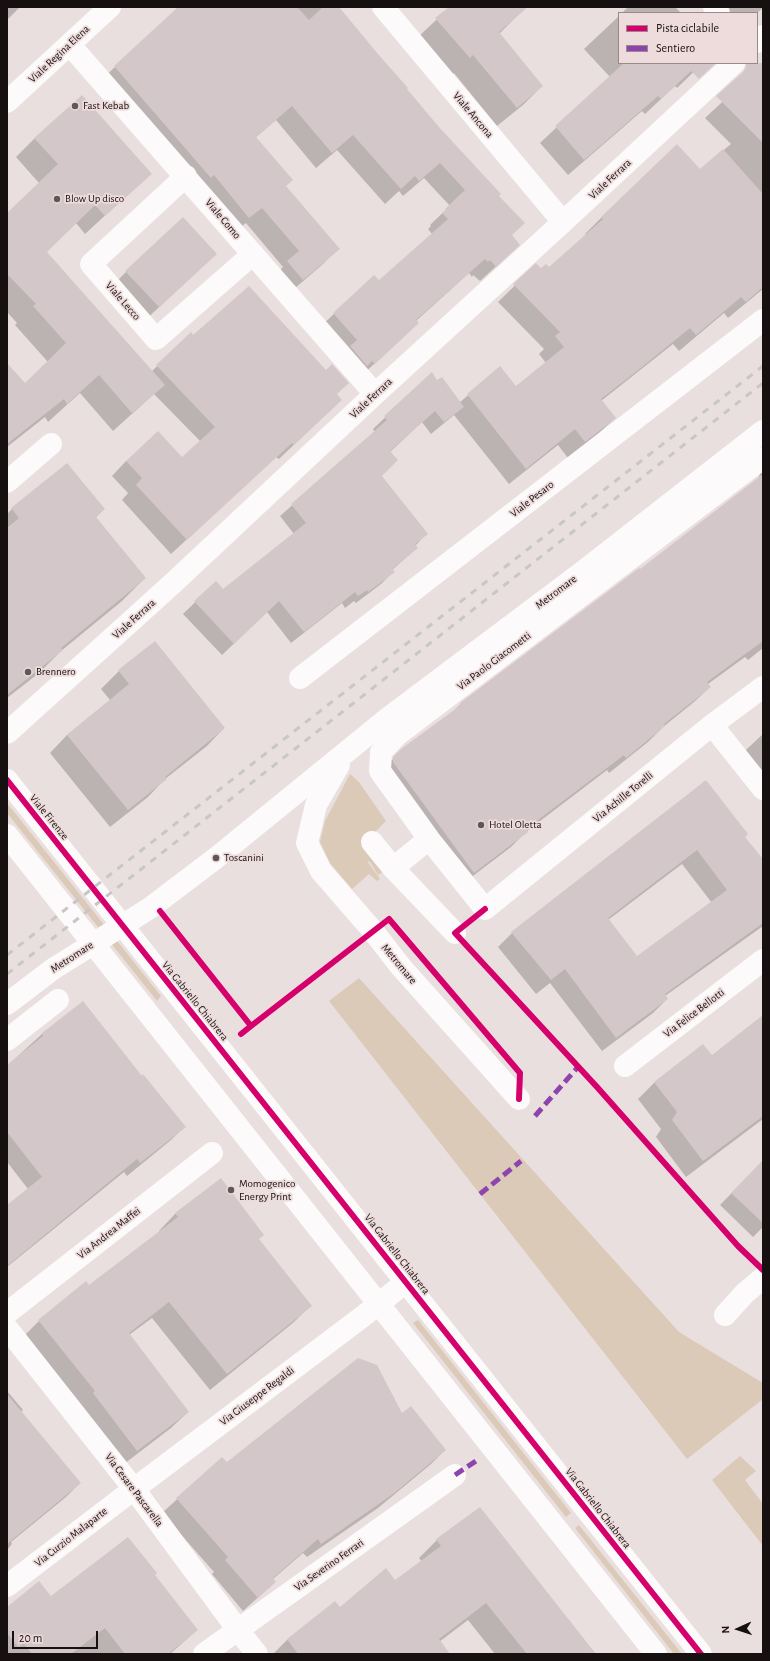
<!DOCTYPE html>
<style>
body{margin:0}
#map{position:relative;width:770px;height:1661px;overflow:hidden;background:#eadfdf;font-family:"Alegreya Sans",sans-serif}
canvas{display:block}
.frame{position:absolute;inset:0;border:8px solid #161010;pointer-events:none}
.legend{position:absolute;left:618px;top:12px;width:140px;height:52px;box-sizing:border-box;background:#eedbdb;border:1px solid #988a8a;margin:0;padding:5px 7px;list-style:none;font-size:12px;color:#161010}
.legend li{display:flex;align-items:center;gap:8px;height:20px}
.legend b{width:20px;border:1px solid #988a8a}
.north{position:absolute;left:718px;top:1609px;width:40px;height:40px;-webkit-text-stroke:3px #eedbdb;paint-order:stroke;rotate:267deg;font-size:11px;font-weight:700;line-height:16px;text-align:center;color:#161010}
.north::after{content:'';display:block;margin:auto;width:14px;height:18px;background:#161010;clip-path:polygon(50% 0,100% 100%,50% 72%,0 100%)}
.scale{position:absolute;left:12px;top:1631px;width:86px;height:18px;box-sizing:border-box;border:2px solid #161010;border-top:0;padding-left:5px;font-size:12px;line-height:14px;white-space:nowrap;color:#161010;-webkit-text-stroke:3px #eedbdb;paint-order:stroke}
</style>
<div id="map">
<canvas width="770" height="1661"></canvas>
<div class="frame"></div>
<ul class="legend">
<li><b style="height:5px;background:#d6006c"></b>Pista ciclabile</li>
<li><b style="height:5px;background:#8e44ad"></b>Sentiero</li>
</ul>
<div class="north">N</div>
<div class="scale">20 m</div>
</div>
<script>
const ctx = document.querySelector('canvas').getContext('2d');
ctx.lineJoin = 'round';
function fillPath(path, color) { ctx.fillStyle = color; ctx.fill(path, 'evenodd'); }
const shape = rows => new Path2D(rows.map(r => 'M' + r).join(''));
function trace(path, color, width, dash) { ctx.strokeStyle = color; ctx.lineWidth = width; ctx.lineCap = dash ? 'butt' : 'round'; ctx.setLineDash(dash || []); ctx.stroke(path); }
function drawText(font, color, halo, rows, align = 'center') {
  ctx.font = font + ' "Alegreya Sans",sans-serif'; ctx.lineWidth = 3.5; ctx.setLineDash([]); ctx.textBaseline = 'middle'; ctx.strokeStyle = halo; ctx.fillStyle = color; for (const [text, x, y, turn = 0] of rows) {
    ctx.save(); ctx.translate(x, y); ctx.rotate((+turn || 0) * Math.PI / 180); ctx.textAlign = isNaN(turn) ? turn : align; if (halo) ctx.strokeText(text, 0, 0); ctx.fillText(text, 0, 0); ctx.restore();
  }
}
const green = shape([
 [350,774,359,782,386,821,362,845,389,868,378,875,370,862,367,861,380,879,377,881,369,874,352,889,330,863,320,842,325,821],
 [7,803,161,996,157,1001,7,813],
 [359,978,679,1332,763,1383,763,1399,687,1459,329,1001],
 [418,1320,571,1513,566,1517,413,1323],
 [740,1456,756,1471,745,1480,763,1504,763,1546,712,1480],
 [579,1525,682,1654,674,1654,575,1528]
]);
const shadow = shape([
 [7,7,20,7,7,20],
 [205,7,337,7,405,89,498,196,511,236,503,260,480,281,473,275,472,277,469,273,416,321,402,338,359,378,318,329,374,276,379,281,432,234,428,229,431,226,430,225,450,206,424,178,403,196,399,191,385,204,337,150,316,168,276,120,255,138,285,186,338,248,323,264,287,295,272,278,283,267,246,223,233,233,99,82,115,67],
 [450,7,513,7,519,14,499,34,542,86,523,105,497,126,454,73,450,76,417,38],
 [628,7,675,7,681,13,622,13],
 [716,7,763,7,763,8,757,13,721,13],
 [619,16,619,63,703,63,677,88,675,86,645,114,642,111,568,175,540,143,610,77,584,49],
 [763,64,763,289,728,318,724,313,679,351,673,344,601,401,615,418,598,434,568,458,558,445,509,484,454,415,431,434,422,422,390,452,381,476,427,533,415,546,417,548,392,570,393,572,381,584,356,603,354,601,345,608,342,603,291,643,267,612,222,655,183,614,216,582,223,590,294,534,280,516,375,432,373,429,431,374,436,381,459,403,500,368,516,387,546,363,539,354,544,349,498,302,536,265,541,270,549,269,587,235,585,234,602,217,700,170,731,144,705,118],
 [35,138,150,174,85,234,76,223,46,252,152,371,191,334,336,394,326,414,279,459,276,457,171,554,122,500,128,493,112,476,126,461,182,459,201,442,154,394,113,431,80,393,48,422,45,417,7,447,7,365,25,384,48,362,15,325,17,323,7,312,7,214,39,183,16,157],
 [198,271,141,324,109,289,126,272],
 [763,469,763,648,748,660,745,657,708,684,710,687,694,702,663,727,648,742,609,773,607,770,527,831,511,847,457,888,386,766,402,750,451,713,461,704,640,570,759,478,760,472],
 [12,509,104,509,95,518,145,578,122,601,61,651,39,673,7,698,7,514],
 [155,642,224,728,207,746,165,779,148,797,110,827,50,753,67,735,110,700,101,689,119,671],
 [763,734,763,794,735,760],
 [706,782,744,837,763,861,763,926,665,996,667,999,653,1013,602,1051,550,983,536,994,498,947,512,933],
 [682,864,712,903,637,958,608,920],
 [83,1003,141,1077,184,1127,171,1140,127,1176,124,1172,7,1267,7,1206,28,1189,7,1162,7,1066,42,1034],
 [763,1016,763,1119,686,1177,656,1137,661,1129,638,1099,655,1082,712,1057],
 [763,1161,763,1227,753,1237,720,1205],
 [221,1179,258,1240,311,1305,294,1322,210,1390,152,1318,129,1335,188,1412,171,1428,120,1467,22,1338,39,1321,88,1286,160,1232,159,1231,175,1214],
 [7,1391,23,1410,21,1412,80,1483,66,1497,11,1542,12,1544,7,1550],
 [402,1415,445,1450,431,1464,378,1508,307,1557,303,1553,273,1579,275,1582,243,1611,212,1574,214,1572,162,1513,222,1458,227,1464],
 [479,1508,594,1654,495,1654,468,1620,439,1642,438,1654,273,1654,287,1640,335,1603,340,1608,395,1582,422,1562,419,1558,437,1540],
 [51,1597,197,1630,170,1654,7,1654,7,1608]
]);
const building = shape([
 [178,7,297,7,309,20,323,7,339,7,378,54,408,88,407,89,439,127,501,194,499,196,525,223,512,235,520,245,496,267,490,260,488,262,485,259,416,320,419,323,375,364,372,361,367,366,350,346,357,340,333,313,374,275,379,280,448,219,442,213,446,210,445,209,465,190,440,163,419,181,415,176,401,189,353,135,332,153,292,106,256,137,293,180,286,186,340,249,303,280,287,261,299,251,262,208,249,218,214,175,211,178,114,66],
 [449,7,528,7,499,32,543,86,517,108,473,55,470,58,435,18],
 [624,63,716,63,699,79,691,71,661,99,658,96,584,160,555,126],
 [746,63,763,63,763,143,716,96,743,72,746,67],
 [82,95,152,174,105,216,95,205,47,252,165,385,132,413,99,375,67,404,64,399,7,444,7,363,25,383,66,343,33,306,36,304,7,274,7,213,58,164,34,138],
 [677,144,700,169,723,149,763,194,763,287,746,302,741,297,696,335,690,328,642,367,601,399,616,418,585,442,575,429,526,469,467,394,500,366,516,386,564,347,555,336,560,332,513,284,536,263,541,268,546,264,549,267,603,219,601,217],
 [183,217,217,254,159,307,125,271],
 [249,286,326,370,332,364,349,383,337,394,342,400,294,445,292,443,187,540,136,485,142,478,126,461,158,431,182,457,215,427,156,365,191,332,193,335],
 [432,372,437,380,442,377,464,407,444,422,435,411,390,451,398,460,382,476,428,534,415,544,418,548,392,569,395,572,368,592,367,590,358,596,355,592,304,632,279,601,234,644,194,601,216,581,223,589,306,523,291,504,387,420,384,416],
 [67,463,105,509,96,517,146,578,61,648,63,650,7,695,7,528,19,518,11,508],
 [763,474,763,641,707,682,711,687,664,724,665,726,626,758,624,755,526,829,528,832,474,873,393,762,393,757,401,749,461,705,460,703,639,568,640,569],
 [155,641,225,728,165,777,167,779,128,810,67,735,129,684,118,670],
 [706,780,748,834,745,837,763,859,763,923,665,994,668,999,616,1038,565,969,551,980,511,932],
 [697,850,727,890,637,956,608,918],
 [83,1001,142,1076,143,1074,186,1127,140,1163,137,1159,7,1266,7,1205,42,1177,7,1132,7,1065,43,1036,42,1033],
 [763,1015,763,1116,703,1161,672,1120,677,1112,654,1082,703,1044,712,1055],
 [763,1160,763,1223,731,1193],
 [221,1178,264,1235,259,1239,312,1306,227,1374,169,1302,129,1333,189,1412,137,1451,93,1393,95,1391,38,1320,86,1281,89,1285,178,1217,175,1213],
 [358,1358,377,1365,402,1413,411,1406,446,1450,393,1494,321,1544,318,1539,273,1578,276,1582,258,1598,225,1560,228,1557,176,1498,222,1457,227,1462],
 [7,1394,81,1483,7,1544],
 [480,1507,596,1654,527,1654,486,1603,439,1639,450,1654,298,1654,287,1639,335,1601,340,1607,386,1568,395,1580,441,1546,436,1539],
 [128,1537,157,1573,155,1575,198,1630,168,1654,125,1654,105,1628,71,1654,32,1654,24,1644,18,1647,7,1633,7,1607,39,1581,51,1596]
]);
const minor = shape([
 [383,7,563,222],
 [714,7,719,13],
 [757,42,763,36],
 [70,45,375,394],
 [7,102,110,7],
 [186,176,91,264,156,339,253,254],
 [763,458,397,735,381,752,380,771,429,839,485,909,712,725,763,687],
 [7,482,51,444],
 [300,678,763,320],
 [712,725,763,789],
 [7,733,171,585,375,394,563,222,734,63],
 [339,765,316,805,307,843,321,871,373,931,401,967,519,1099],
 [7,780,701,1654],
 [7,835,656,1654],
 [372,842,393,868,455,933],
 [393,868,429,839],
 [7,1004,53,969,150,908,216,858,388,718,581,573,763,431],
 [7,1040,58,1000],
 [625,1066,763,960],
 [7,1313,212,1153],
 [725,1315,745,1293,763,1278],
 [7,1328,134,1489,238,1630,257,1654],
 [7,1586,134,1489,362,1317,406,1282],
 [204,1654,455,1475]
]);
const rail = shape([
 [7,955,763,366],
 [7,974,763,383]
]);
const quiet = shape([
 [535,1116,578,1067],
 [480,1194,521,1161],
 [455,1475,476,1461]
]);
const cycleway = shape([
 [7,780,701,1654],
 [485,909,455,933,597,1087,738,1246,763,1270],
 [160,911,251,1026,241,1034],
 [251,1026,389,919,520,1073,519,1099]
]);
const markers = [
 [75,106,4,"#605858"],
 [57,199,4,"#605858"],
 [28,672,4,"#605858"],
 [481,825,4,"#605858"],
 [216,858,4,"#605858"],
 [231,1190,4,"#605858"]
];
const streetNames = [
 ["Viale Regina Elena",59,54,-43],
 ["Viale Ancona",473,115,50],
 ["Viale Ferrara",610,179,-43],
 ["Viale Como",223,219,50],
 ["Viale Lecco",123,301,49],
 ["Viale Ferrara",371,398,-43],
 ["Viale Pesaro",532,499,-38],
 ["Metromare",556,592,-37],
 ["Viale Ferrara",134,619,-42],
 ["Via Paolo Giacometti",494,661,-37],
 ["Via Achille Torelli",623,797,-39],
 ["Viale Firenze",49,817,51],
 ["Metromare",72,957,-33],
 ["Metromare",399,964,50],
 ["Via Gabriello Chiabrera",195,1001,51],
 ["Via Felice Bellotti",694,1013,-37],
 ["Via Andrea Maffei",109,1233,-38],
 ["Via Gabriello Chiabrera",397,1254,52],
 ["Via Giuseppe Regaldi",257,1396,-37],
 ["Via Cesare Pascarella",134,1490,53],
 ["Via Gabriello Chiabrera",598,1508,52],
 ["Via Curzio Malaparte",71,1537,-38],
 ["Via Severino Ferrari",329,1565,-35]
];
const poiNames = [
 ["Fast Kebab",83,106],
 ["Blow Up disco",65,199],
 ["Brennero",36,672],
 ["Hotel Oletta",489,825],
 ["Toscanini",224,858],
 ["Momogenico",239,1184],
 ["Energy Print",239,1197]
];
fillPath(green, '#dccab8');
fillPath(shadow, '#0003');
fillPath(building, '#d4c7ca');
trace(minor, '#fcfafa', 22);
trace(rail, '#c8c6c6', 3, [7, 7]);
trace(quiet, '#8e44ad', 5, [10, 5]);
trace(cycleway, '#d6006c', 6);
for (const [x, y, r, color] of markers) { const dot = new Path2D(); dot.arc(x, y, r, 0, 2 * Math.PI); ctx.fillStyle = color; ctx.fill(dot); trace(dot, '#eedbdb', 1.5); }
drawText('11px', '#161010', '#eedbdb', streetNames);
drawText('11px', '#161010', '#eedbdb', poiNames, 'left');
</script>
